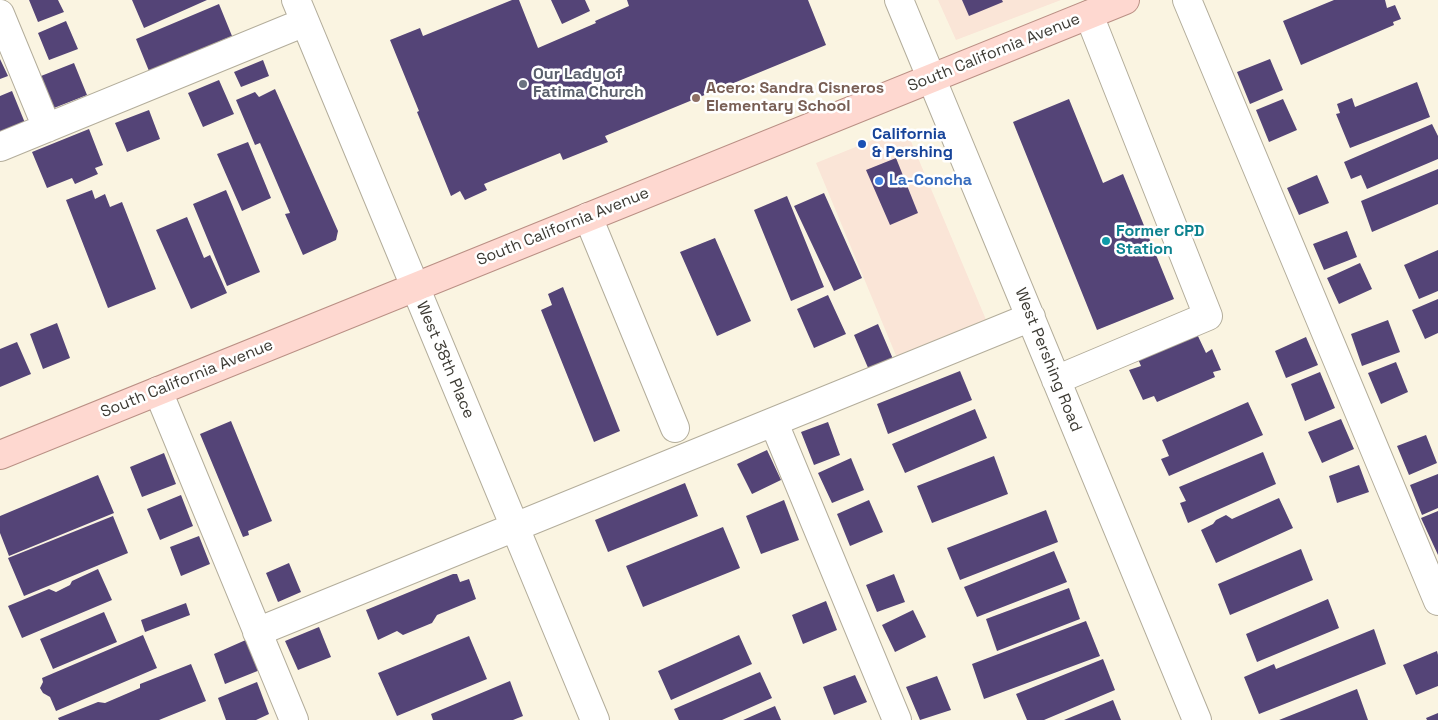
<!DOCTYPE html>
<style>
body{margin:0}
canvas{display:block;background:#faf4e1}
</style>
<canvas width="1438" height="720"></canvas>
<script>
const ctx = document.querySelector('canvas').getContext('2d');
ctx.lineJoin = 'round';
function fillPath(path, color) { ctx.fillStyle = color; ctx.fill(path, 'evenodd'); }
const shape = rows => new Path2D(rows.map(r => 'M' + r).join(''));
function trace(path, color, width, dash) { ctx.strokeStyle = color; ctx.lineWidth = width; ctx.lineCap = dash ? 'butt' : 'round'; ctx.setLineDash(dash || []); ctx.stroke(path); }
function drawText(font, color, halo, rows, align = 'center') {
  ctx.font = font + ' "Space Grotesk",sans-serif'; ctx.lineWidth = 5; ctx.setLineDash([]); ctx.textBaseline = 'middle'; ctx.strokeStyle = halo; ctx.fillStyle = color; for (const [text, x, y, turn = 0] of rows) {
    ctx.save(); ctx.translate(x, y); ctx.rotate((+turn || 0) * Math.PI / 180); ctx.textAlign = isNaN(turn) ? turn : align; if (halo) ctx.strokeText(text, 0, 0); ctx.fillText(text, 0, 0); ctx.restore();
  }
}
const commercial = shape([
 [938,0,1061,0,956,40],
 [905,127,992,334,902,370,816,163]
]);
const building = shape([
 [29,0,58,0,64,12,38,22],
 [132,0,207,0,144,28],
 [512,0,519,0,538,48,596,23,595,21,629,6,627,0,808,0,826,45,605,136,608,142,563,160,560,153,484,184,487,190,465,200,460,191,451,196,417,112,419,111,390,40,420,28,423,36],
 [551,0,585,0,590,11,562,24],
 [962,0,1002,0,1003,2,969,16],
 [1334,0,1385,0,1387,8,1395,5,1401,19,1393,22,1394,25,1301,65,1283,21],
 [219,4,232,36,149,71,136,39],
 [66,21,78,49,49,60,38,33],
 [0,59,8,76,0,79],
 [1270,59,1283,90,1250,104,1237,72],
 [263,60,269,76,241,87,234,72],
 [74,63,87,95,54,108,41,76],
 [219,80,234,114,203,127,188,93],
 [1417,82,1430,117,1350,148,1336,114,1340,113,1337,104,1352,98,1355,107],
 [275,89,338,231,336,240,303,255,285,214,290,213,260,143,255,145,236,100,255,92,259,97],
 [12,91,25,123,0,133,0,96],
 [1069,99,1103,183,1123,174,1174,299,1097,330,1013,122],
 [1283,99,1297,130,1269,142,1256,110],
 [149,110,160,139,127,152,115,123],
 [1432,124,1438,136,1438,159,1367,189,1361,175,1351,179,1344,162],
 [89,129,103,165,95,168,98,174,75,184,72,178,47,188,32,152],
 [248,142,271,198,242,211,217,154],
 [896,158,918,213,890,225,866,170],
 [1438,169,1438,204,1372,232,1361,201],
 [1317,175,1329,203,1299,215,1287,188],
 [92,190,95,199,105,194,110,207,122,202,156,289,108,308,66,200],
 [226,190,260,272,227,286,193,204],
 [824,193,862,278,834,291,794,206],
 [787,196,824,287,791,301,754,210],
 [187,217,204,258,210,255,227,293,191,309,156,230],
 [1347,231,1357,257,1324,270,1313,244],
 [715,238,751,321,717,336,680,252],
 [1438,250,1438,291,1419,299,1404,265],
 [1360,263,1372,289,1339,304,1327,278],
 [563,287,620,431,594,442,541,310,552,305,548,294],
 [828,295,846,334,814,348,797,309],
 [1438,299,1438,333,1425,339,1412,310],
 [1388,320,1400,352,1362,366,1351,334],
 [57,323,70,358,43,369,30,334],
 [878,324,893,359,869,370,854,335],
 [1197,334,1206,353,1212,349,1221,370,1213,372,1215,377,1157,402,1154,396,1143,400,1129,370,1141,366,1138,359],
 [1306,337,1318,365,1286,378,1275,351],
 [17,342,31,374,0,387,0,349],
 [1396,362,1408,392,1381,404,1368,373],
 [960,371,972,400,888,434,877,404],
 [1320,372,1335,408,1305,421,1291,384],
 [1248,402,1263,435,1169,476,1161,459,1169,456,1162,440],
 [975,409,987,438,905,473,892,444],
 [1341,419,1354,449,1322,463,1308,432],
 [231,421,272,521,248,531,249,535,243,537,200,434],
 [828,422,840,455,814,465,801,432],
 [1426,435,1437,463,1409,475,1397,446],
 [767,450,781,480,752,494,737,464],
 [1263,452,1276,484,1188,523,1180,503,1186,501,1179,487],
 [164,453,176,484,142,497,130,467],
 [994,456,1008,494,932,523,917,486],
 [851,458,864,490,832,503,818,473],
 [1359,465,1369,492,1337,503,1329,476],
 [1438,474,1438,508,1422,515,1410,485],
 [98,475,114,513,9,556,0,533,0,516],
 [685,483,698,516,608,552,595,520],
 [181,495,193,526,160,540,147,509],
 [1279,498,1293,528,1216,563,1201,530,1213,524,1216,520,1226,515,1232,519],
 [784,500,799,540,761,554,746,516],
 [869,500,883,532,850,546,837,514],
 [1046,510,1058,542,960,580,947,548],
 [1438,511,1438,555,1421,518],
 [113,516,128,553,24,596,8,558],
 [723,527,740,568,643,607,626,566],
 [199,536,210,564,181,576,170,547],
 [1301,549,1313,580,1230,615,1218,584],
 [1054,551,1067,582,977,617,964,587],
 [289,563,301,592,278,602,266,573],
 [98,569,112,600,22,638,8,606,49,589,56,592,70,585,72,581],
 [453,574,457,574,460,582,469,579,476,599,437,615,432,623,403,635,397,631,378,640,366,610],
 [894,574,905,602,877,612,866,585],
 [1069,588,1080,619,997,651,986,619],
 [1328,599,1339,628,1257,662,1246,634],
 [826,601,837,630,803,644,792,615],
 [186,603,190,615,145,632,141,620],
 [913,610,926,637,895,652,882,625],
 [104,612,117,642,53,669,40,639],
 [1086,621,1100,656,984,699,972,664],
 [319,627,331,657,298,670,285,641],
 [1374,629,1386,664,1259,714,1244,677,1274,664,1276,669],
 [143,635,157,668,56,711,50,697,43,693,40,688,43,682,42,678],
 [739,635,752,664,671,700,658,671],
 [469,636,487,679,397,716,378,673],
 [248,639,260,670,225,684,214,654],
 [1437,651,1438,655,1438,686,1416,695,1403,665],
 [1103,659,1115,690,1044,720,1027,720,1016,694],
 [191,664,206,701,159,720,59,720,58,718,98,702,105,703,140,688,140,684],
 [760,672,772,698,722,720,679,720,674,709],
 [855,675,867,702,834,715,823,687],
 [937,676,951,710,920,720,906,687],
 [510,681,523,716,513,720,433,720,431,714],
 [257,682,269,714,256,720,226,720,218,698],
 [1357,689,1368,720,1279,720],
 [1113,700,1121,720,1064,720],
 [775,706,781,720,743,720],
 [1438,713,1438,720,1427,720,1426,718]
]);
const minor = shape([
 [296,0,595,720],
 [899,0,1197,720],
 [1187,0,1438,601],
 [0,14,47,128],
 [0,147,305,22],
 [588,217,675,428],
 [1056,380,1208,316,1089,15],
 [158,391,294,720],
 [774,423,897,720],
 [257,632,1031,317]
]);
const major = shape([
 [0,455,1125,0]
]);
const markers = [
 [523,84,5,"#6b7280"],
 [696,98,5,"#8d6e63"],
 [862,144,5,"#1a4fb4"],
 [879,181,5,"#3f7fe0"],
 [1106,241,5,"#0f9aa8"]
];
const streetNames = [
 ["South California Avenue",994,53,-22],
 ["South California Avenue",563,227,-22],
 ["West 38th Place",445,360,67],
 ["West Pershing Road",1048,360,68],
 ["South California Avenue",187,379,-22]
];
const worshipNames = [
 ["Our Lady of",533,75],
 ["Fatima Church",533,93]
];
const educationNames = [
 ["Acero: Sandra Cisneros",706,89],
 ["Elementary School",706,107]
];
const transitNames = [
 ["California",872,135],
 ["& Pershing",872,153]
];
const shopNames = [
 ["La-Concha",889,181]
];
const cultureNames = [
 ["Former CPD",1116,232],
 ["Station",1116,250]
];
fillPath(commercial, '#fae5d7');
fillPath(building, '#544477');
trace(minor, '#b3ad9b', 30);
trace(major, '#ba9085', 30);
trace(minor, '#fff', 28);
trace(major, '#fed8d0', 28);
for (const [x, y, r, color] of markers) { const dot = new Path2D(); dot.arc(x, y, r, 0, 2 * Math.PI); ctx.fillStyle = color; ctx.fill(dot); trace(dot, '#fff', 2); }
drawText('16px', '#3c3a33', '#fff', streetNames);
drawText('bold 16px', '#5b616d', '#fff', worshipNames, 'left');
drawText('bold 16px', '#785e54', '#fff', educationNames, 'left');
drawText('bold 16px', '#164399', '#fff', transitNames, 'left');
drawText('bold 16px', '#366cbe', '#fff', shopNames, 'left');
drawText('bold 16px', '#0d838f', '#fff', cultureNames, 'left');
</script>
